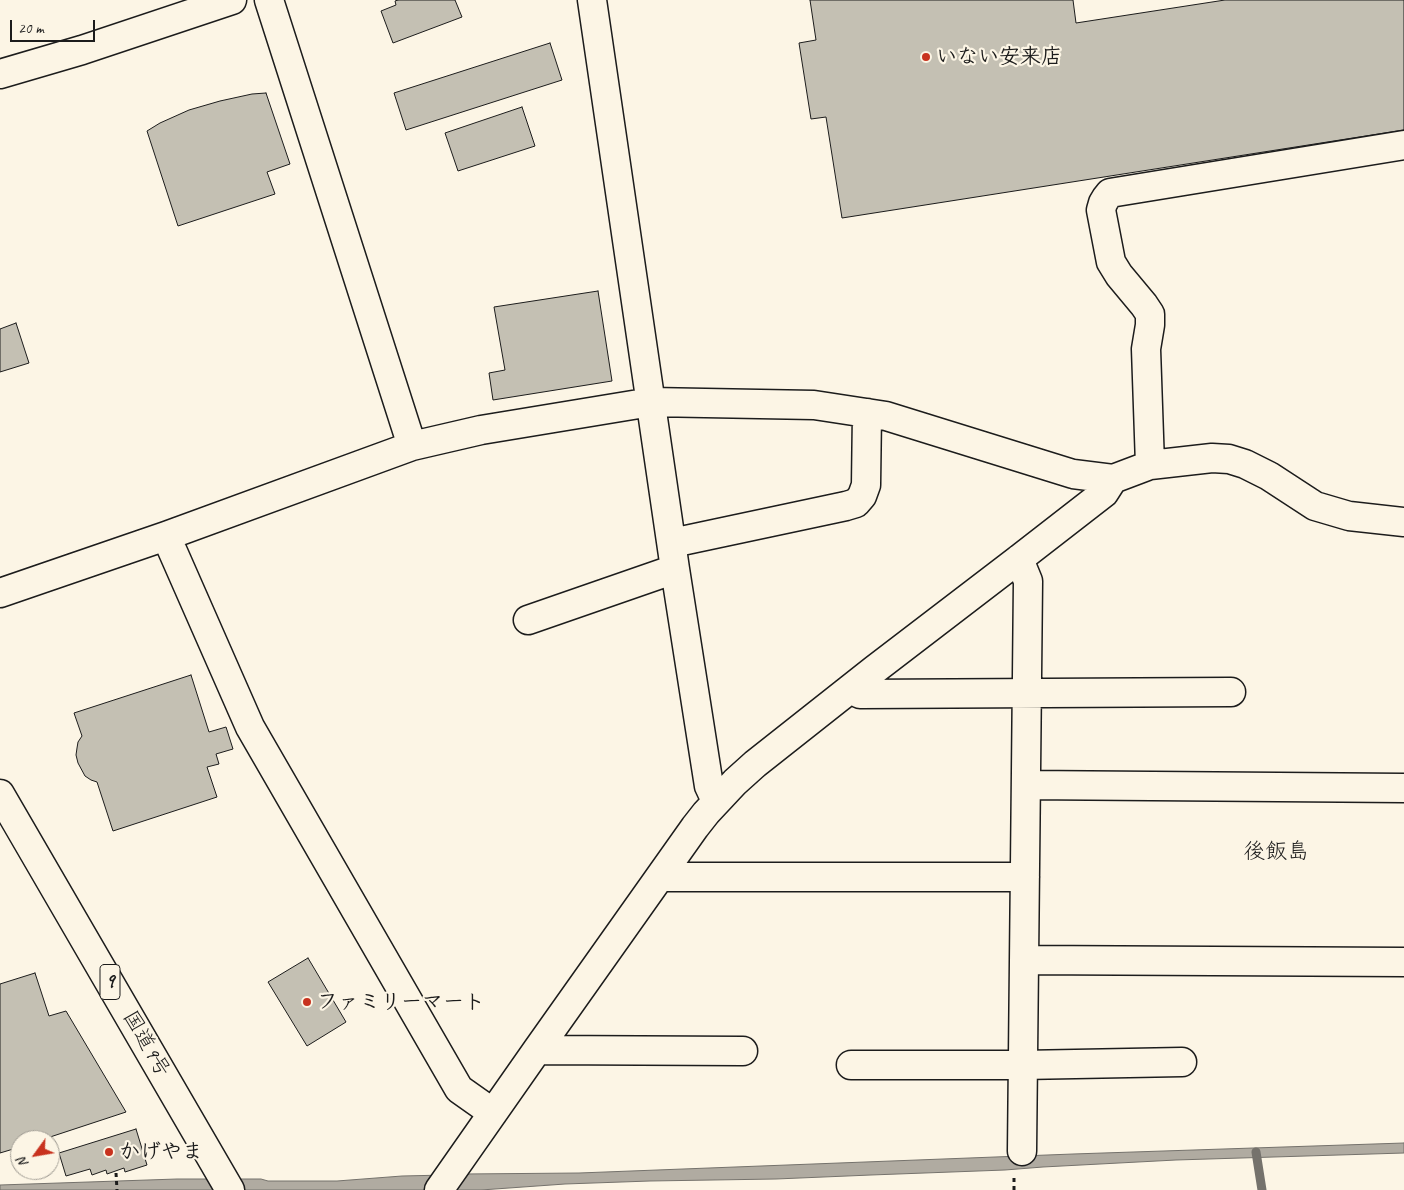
<!DOCTYPE html>
<meta charset="utf-8">
<style>
body{margin:0}
#map{position:relative;width:1404px;height:1190px;overflow:hidden;background:#fcf5e5;font-family:Caveat,sans-serif}
canvas{display:block}
.north{position:absolute;left:10px;top:1130px;width:50px;height:50px;box-sizing:border-box;background:#fcf5e5;border:1px solid #a29e95;border-radius:50%;rotate:238deg;font-size:14px;font-weight:700;line-height:20px;text-align:center;color:#1c1c1c}
.north::after{content:'';display:block;margin:auto;width:18px;height:22px;background:#c8321e;clip-path:polygon(50% 0,100% 100%,50% 72%,0 100%)}
.scale{position:absolute;left:10px;top:20px;width:85px;height:22px;box-sizing:border-box;border:2px solid #1c1c1c;border-top:0;padding-left:6px;font-size:15px;line-height:18px;white-space:nowrap;color:#1c1c1c;-webkit-text-stroke:4px #fcf5e5;paint-order:stroke}
</style>
<div id="map">
<canvas width="1404" height="1190"></canvas>
<div class="north">N</div>
<div class="scale">20 m</div>
</div>
<script>
const ctx = document.querySelector('canvas').getContext('2d');
ctx.lineJoin = 'round';
function fillPath(path, color) { ctx.fillStyle = color; ctx.fill(path, 'evenodd'); }
const shape = rows => new Path2D(rows.map(r => 'M' + r).join(''));
function trace(path, color, width, dash) { ctx.strokeStyle = color; ctx.lineWidth = width; ctx.lineCap = dash ? 'butt' : 'round'; ctx.setLineDash(dash || []); ctx.stroke(path); }
function drawText(font, color, halo, rows, align = 'center') {
  ctx.font = font + ' Caveat,"Klee One",sans-serif'; ctx.lineWidth = 4.5; ctx.setLineDash([]); ctx.textBaseline = 'middle'; ctx.strokeStyle = halo; ctx.fillStyle = color; for (const [text, x, y, turn = 0] of rows) {
    ctx.save(); ctx.translate(x, y); ctx.rotate((+turn || 0) * Math.PI / 180); ctx.textAlign = isNaN(turn) ? turn : align; if (halo) ctx.strokeText(text, 0, 0); ctx.fillText(text, 0, 0); ctx.restore();
  }
}
const water = shape([
 [1404,1143,1404,1153,1176,1160,1043,1167,1005,1170,871,1175,776,1179,650,1181,565,1184,481,1190,440,1190,464,1174,579,1173,1073,1154,1404,1143],
 [446,1175,435,1190,0,1190,0,1185,177,1179,261,1179,268,1181,337,1181,402,1176,446,1175]
]);
const stream = shape([
 [1256,1152,1262,1190]
]);
const building = shape([
 [398,0,455,0,462,17,393,43,381,11,396,5,395,1,398,0],
 [810,0,1073,0,1076,23,1225,0,1404,0,1404,130,842,218,826,117,811,119,799,43,816,40,810,0],
 [550,43,562,80,406,130,394,93,550,43],
 [266,93,290,164,267,172,275,194,178,226,147,131,160,123,189,110,220,101,252,94,266,93],
 [522,107,535,146,458,171,445,133,522,107],
 [598,291,612,381,493,400,489,373,505,370,494,307,598,291],
 [16,323,29,363,0,372,0,329,16,323],
 [191,675,209,732,226,727,233,749,216,754,219,764,207,767,217,797,113,831,97,782,91,780,85,776,78,763,76,755,77,748,78,742,82,736,74,713,191,675],
 [308,958,346,1022,307,1046,268,982,308,958],
 [35,973,49,1016,66,1011,126,1112,41,1140,20,1140,20,1147,0,1153,0,984,35,973],
 [136,1129,147,1165,125,1172,124,1168,107,1174,106,1170,92,1175,90,1169,66,1176,59,1153,136,1129]
]);
const path = shape([
 [116,1173,117,1190],
 [1014,1178,1014,1190]
]);
const minor = shape([
 [269,0,412,446],
 [592,0,675,569,709,786,716,801],
 [0,74,82,50,232,0],
 [1150,465,1146,349,1150,325,1150,314,1144,305,1119,275,1111,262,1101,210,1103,203,1106,198,1110,193,1116,192,1404,145],
 [166,536,250,727,459,1089,493,1113],
 [672,543,846,506,856,503,862,496,866,485,867,413],
 [1019,559,1028,581,1022,1151],
 [0,593,166,536,412,446,481,430,651,402,814,405,886,416,1073,474,1113,479,1150,465,1212,458,1229,459,1245,464,1269,476,1315,506,1349,516,1404,522],
 [528,620,675,569],
 [851,689,860,694,1231,692],
 [1026,785,1404,788],
 [660,877,1025,877],
 [1024,960,1404,962],
 [537,1050,743,1051],
 [851,1065,1022,1065,1182,1062],
 [439,1190,537,1050,695,827,706,813,735,782,755,764,874,670,1019,559,1104,493,1113,479]
]);
const highway = shape([
 [0,794,230,1190]
]);
const markers = [
 [926,57,5,"#c8321e"],
 [307,1002,5,"#c8321e"],
 [109,1152,5,"#c8321e"]
];
const shields = [
 [110,982,20]
];
const shieldNames = [
 ["9",110,982]
];
const poiNames = [
 ["いない安来店",936,57],
 ["ファミリーマート",317,1002],
 ["かげやま",119,1152]
];
const streetNames = [
 ["国道9号",146,1044,60]
];
const neighbourhoodNames = [
 ["後飯島",1276,852]
];
fillPath(water, '#b0aba1');
trace(water, '#75726c', 1);
trace(stream, '#75726c', 9);
fillPath(building, '#c4c0b3');
trace(building, '#1c1c1c', 1);
trace(minor, '#1c1c1c', 31);
trace(highway, '#1c1c1c', 31);
trace(path, '#1c1c1c', 3, [4, 4]);
trace(minor, '#fcf5e5', 28);
trace(highway, '#fcf5e5', 28);
for (const [x, y, r, color] of markers) { const dot = new Path2D(); dot.arc(x, y, r, 0, 2 * Math.PI); ctx.fillStyle = color; ctx.fill(dot); trace(dot, '#fcf5e5', 2); }
for (const [x, y, w] of shields) { const box = new Path2D(); box.roundRect(x - w / 2, y - 17.5, w, 35, 4); ctx.fillStyle = '#fcf5e5'; ctx.fill(box); trace(box, '#1c1c1c', 1); }
drawText('bold 20px', '#1c1c1c', null, shieldNames);
drawText('bold 21px', '#1c1c1c', '#fcf5e5', poiNames, 'left');
drawText('21px', '#1c1c1c', '#fcf5e5', streetNames);
drawText('22px', '#1c1c1c', '#fcf5e5', neighbourhoodNames);
</script>
